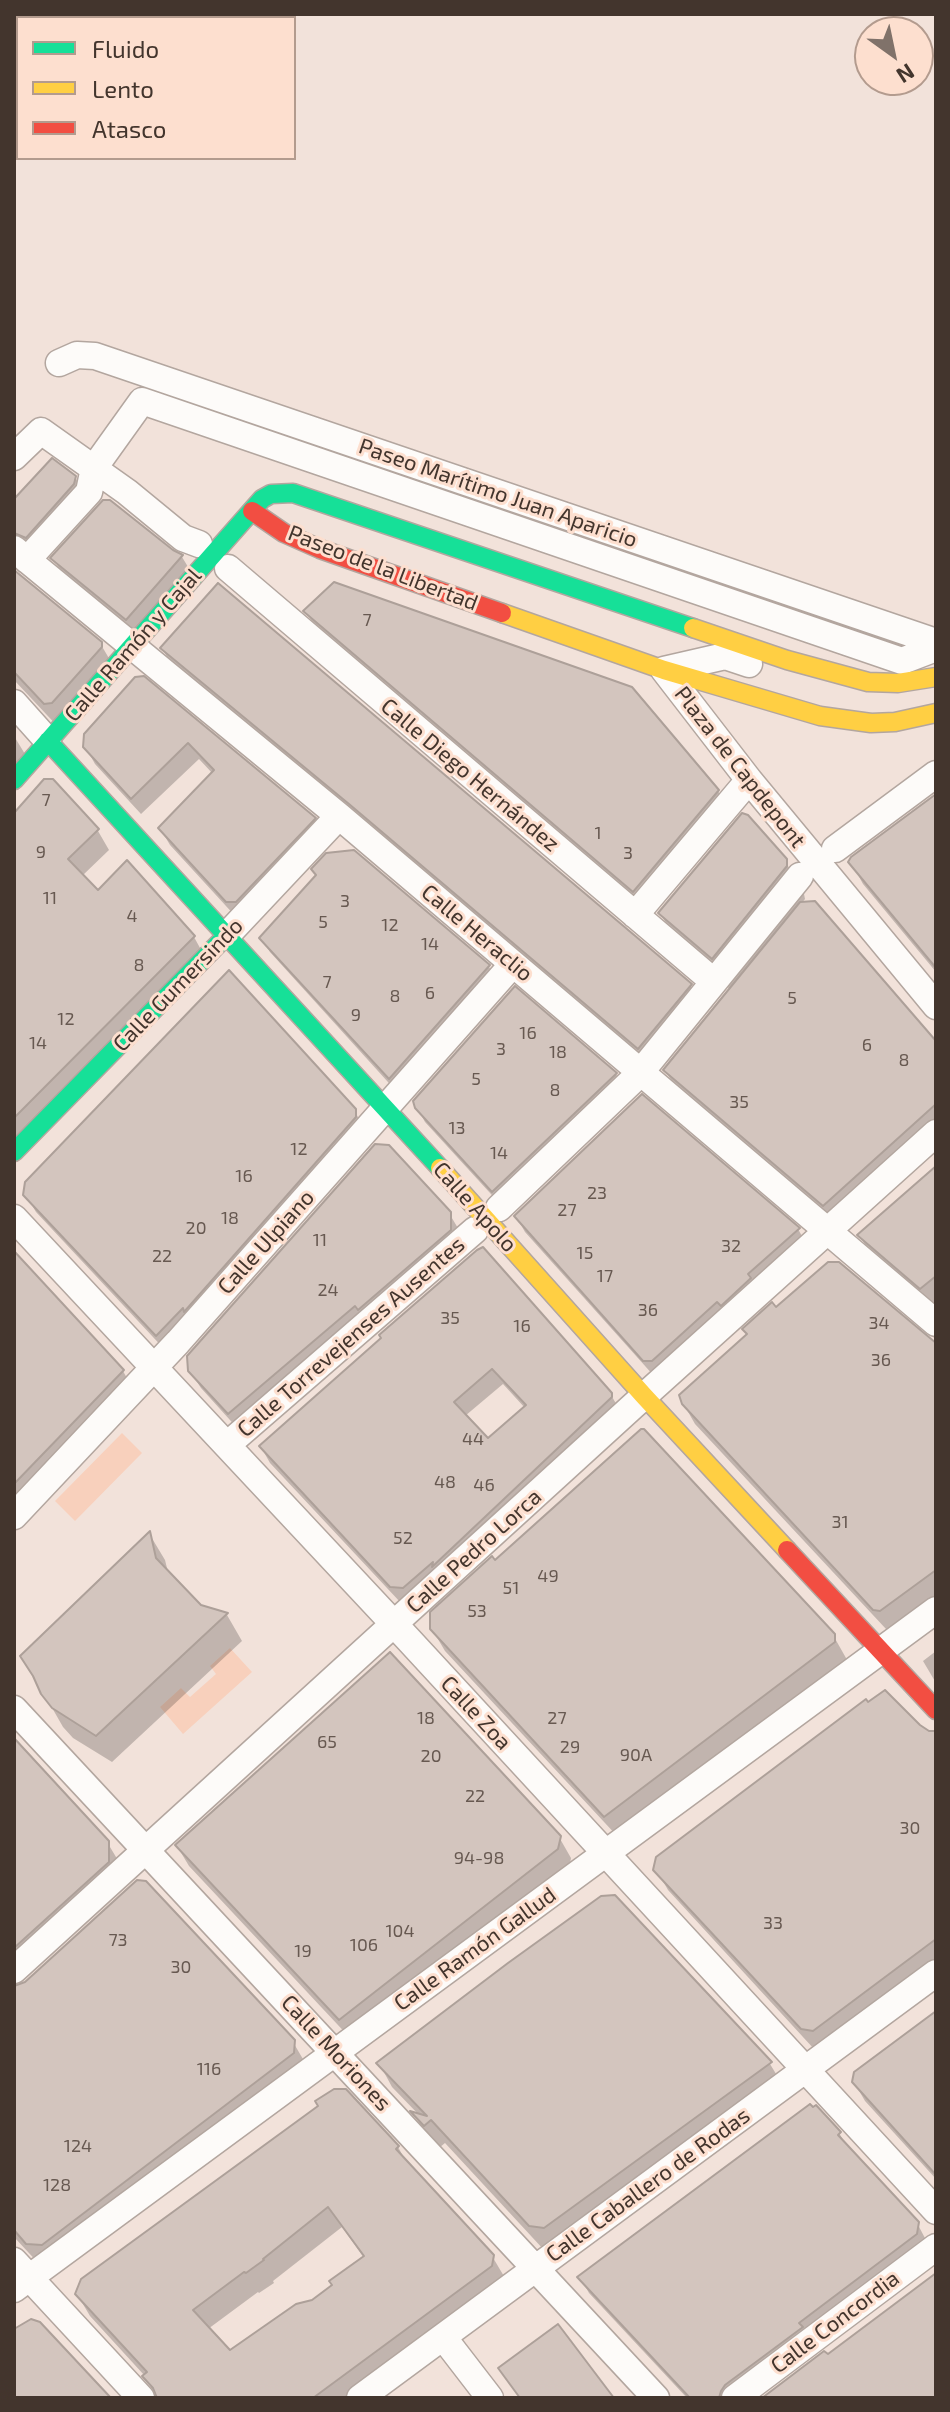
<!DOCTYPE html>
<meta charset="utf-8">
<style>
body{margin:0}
#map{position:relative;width:950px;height:2412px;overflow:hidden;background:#f2e2da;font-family:"Exo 2",sans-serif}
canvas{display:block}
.frame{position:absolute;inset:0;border:16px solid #43352d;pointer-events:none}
.legend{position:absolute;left:16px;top:16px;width:280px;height:144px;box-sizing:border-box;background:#fddfcf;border:2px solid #b39b8e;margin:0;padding:10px 14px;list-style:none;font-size:24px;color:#43352d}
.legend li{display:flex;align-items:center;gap:16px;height:40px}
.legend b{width:40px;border:2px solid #b39b8e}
.north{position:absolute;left:854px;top:16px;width:80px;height:80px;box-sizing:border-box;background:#fddfcf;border:2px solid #b39b8e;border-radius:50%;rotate:147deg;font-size:22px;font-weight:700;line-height:32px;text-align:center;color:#43352d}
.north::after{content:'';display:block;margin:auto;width:28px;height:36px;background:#80726a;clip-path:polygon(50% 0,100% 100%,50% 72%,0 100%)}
</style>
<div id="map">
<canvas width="950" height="2412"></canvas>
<div class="frame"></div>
<ul class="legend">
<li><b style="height:10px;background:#16e098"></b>Fluido</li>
<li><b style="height:10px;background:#ffcf43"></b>Lento</li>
<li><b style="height:10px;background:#f24e42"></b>Atasco</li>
</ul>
<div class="north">N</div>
</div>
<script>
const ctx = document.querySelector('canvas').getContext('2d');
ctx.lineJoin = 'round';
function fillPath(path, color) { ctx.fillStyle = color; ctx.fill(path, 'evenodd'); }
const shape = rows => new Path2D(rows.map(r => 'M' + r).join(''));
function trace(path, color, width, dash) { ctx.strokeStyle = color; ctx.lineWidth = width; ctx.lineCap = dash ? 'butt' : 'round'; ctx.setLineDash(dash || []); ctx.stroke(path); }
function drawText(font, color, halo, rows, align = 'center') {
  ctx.font = font + ' "Exo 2",sans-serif'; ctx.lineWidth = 6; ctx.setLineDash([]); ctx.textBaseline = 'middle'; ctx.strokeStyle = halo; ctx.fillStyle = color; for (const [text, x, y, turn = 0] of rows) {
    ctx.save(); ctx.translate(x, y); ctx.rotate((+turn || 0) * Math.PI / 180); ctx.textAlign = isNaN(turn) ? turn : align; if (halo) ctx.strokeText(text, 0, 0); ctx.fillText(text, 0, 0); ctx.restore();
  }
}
const green = shape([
 [122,1433,142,1453,75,1521,55,1501],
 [230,1648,252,1672,183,1734,160,1707,181,1688,190,1697,216,1674,210,1666]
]);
const shadow = shape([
 [75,477,83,491,35,549,14,530,14,502],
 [172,552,182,557,193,575,137,638,64,577,53,558],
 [14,572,100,643,117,672,62,731,14,680],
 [306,611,718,791,734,818,650,918,321,638],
 [162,648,690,985,698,999,647,1062,170,662],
 [136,679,314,819,324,835,237,918,170,845,160,828,213,774,199,759,141,814,95,764,85,746],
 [14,736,28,759,14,781],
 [52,781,98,831,109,850,82,876,98,893,194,937,205,957,14,1148,14,815],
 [936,795,936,972,863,884,851,862],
 [354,852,489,967,497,980,397,1092,270,952,262,939,317,877],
 [785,861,804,894,805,899,801,904,936,1044,936,1137,836,1227,678,1092,665,1070,731,990,679,945,660,913],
 [515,989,616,1074,623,1088,501,1205,425,1122,417,1107],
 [354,1110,364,1128,167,1352,36,1212,26,1195],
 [936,1168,936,1304,933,1307,871,1255,860,1236],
 [449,1213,459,1230,239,1430,201,1388,190,1371],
 [516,1216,798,1229,807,1245,654,1376,525,1232],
 [14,1254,123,1371,133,1389,14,1512],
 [776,1310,936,1345,936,1597,892,1630,886,1629,695,1424,683,1403],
 [383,1339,611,1395,621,1412,401,1603,270,1463,261,1447],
 [503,1384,525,1408,488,1441,465,1416],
 [150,1535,165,1560,168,1572,200,1606,227,1615,242,1641,112,1762,73,1738,63,1727,47,1699],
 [495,1563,833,1635,846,1658,846,1665,618,1837,445,1651,432,1629],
 [936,1651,936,1683,923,1661],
 [928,1733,936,1733,936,1968,814,2049,668,1890,656,1869],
 [14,1742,107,1842,122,1867,14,1985],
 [559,1837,571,1858,569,1870,352,2040,189,1866,177,1846],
 [614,1897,770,2064,784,2087,544,2250,445,2143,439,2148,426,2135,414,2114,420,2116,392,2087,379,2063],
 [14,1988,293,2042,307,2066,42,2267,14,2237],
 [936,2013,936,2179,865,2101,854,2082],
 [839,2133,848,2148,917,2223,926,2240,729,2398,687,2398,589,2293,580,2277],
 [398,2147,408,2165,492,2256,505,2278,354,2398,157,2398,144,2375,90,2316,77,2294],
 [342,2227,364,2258,313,2301,230,2352,208,2329,258,2292,259,2293,274,2283,273,2281]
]);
const building = shape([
 [52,458,76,476,74,484,26,538,14,533,14,499,52,458],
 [103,500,110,500,173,550,183,555,126,620,50,558,103,500],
 [14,570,102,642,102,647,52,703,44,704,14,672,14,570],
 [334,582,632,687,719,790,633,892,303,611,334,582],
 [218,583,692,984,638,1049,349,804,160,648,218,583],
 [144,676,316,818,236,902,226,902,158,828,214,770,188,743,131,799,83,747,84,734,135,677,144,676],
 [44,779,53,779,99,829,68,859,98,890,127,860,195,936,14,1118,14,813,44,779],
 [936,794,936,968,848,862,851,857,936,794],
 [742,813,748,815,787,859,787,866,712,959,658,913,742,813],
 [354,850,490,965,389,1079,259,938,316,875,311,869,326,853,354,850],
 [815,901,936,1041,936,1104,823,1206,663,1070,800,902,815,901],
 [229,970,356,1109,356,1117,184,1312,183,1308,156,1336,23,1195,25,1182,229,970],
 [515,986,617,1073,492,1192,415,1108,413,1101,515,986],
 [642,1094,800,1228,748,1274,751,1278,721,1306,717,1302,652,1361,643,1361,514,1216,642,1094],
 [375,1144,389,1145,451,1212,451,1230,358,1310,355,1306,228,1414,188,1371,187,1356,375,1144],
 [936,1166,936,1276,920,1289,857,1235,936,1166],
 [483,1247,612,1393,612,1397,432,1567,433,1562,403,1588,390,1587,259,1446,381,1338,379,1335,477,1250,483,1247],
 [492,1369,526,1405,488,1438,454,1402,492,1369],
 [14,1251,124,1370,14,1484,14,1251],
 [828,1262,839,1262,936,1343,936,1570,880,1611,873,1610,682,1404,679,1395,747,1334,742,1329,772,1302,776,1307,828,1262],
 [641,1429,644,1429,835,1634,835,1642,604,1817,430,1629,430,1612,492,1556,495,1560,641,1429],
 [150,1531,156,1558,201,1605,228,1613,96,1736,52,1708,41,1694,33,1676,20,1656,150,1531],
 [390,1652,561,1836,558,1849,339,2020,175,1845,390,1652],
 [885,1690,920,1725,929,1731,936,1731,936,1939,813,2031,801,2029,653,1870,656,1857,866,1699,868,1702,885,1690],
 [14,1738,109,1841,109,1862,14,1948,14,1738],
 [137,1880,146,1881,295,2040,294,2053,42,2245,26,2244,14,2230,14,1986,25,1982,137,1880],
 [615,1895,772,2062,544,2228,529,2226,431,2120,424,2126,410,2111,427,2116,376,2063,508,1963,601,1896,615,1895],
 [936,2011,936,2175,852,2082,854,2072,936,2011],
 [334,2089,346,2089,399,2146,396,2149,494,2255,492,2266,313,2398,157,2398,153,2388,142,2376,147,2372,75,2294,81,2279,318,2106,315,2101,334,2089],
 [328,2207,364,2256,329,2281,332,2285,312,2300,296,2304,230,2350,193,2310,244,2272,246,2273,264,2260,263,2259,328,2207],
 [810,2104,813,2107,816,2105,841,2132,838,2135,919,2222,917,2234,799,2323,803,2327,725,2385,721,2391,719,2398,690,2398,577,2277,810,2104],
 [936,2273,936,2398,762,2398,824,2351,828,2354,936,2273],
 [31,2319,40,2322,111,2398,14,2398,14,2329,31,2319],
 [558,2324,614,2398,520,2398,498,2368,558,2324]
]);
const street = shape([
 [59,363,77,355,95,356,936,642],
 [14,457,41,431,127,492,183,538,199,544],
 [14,549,339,816,936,1323],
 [27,560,89,492,94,468,142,401,902,661,936,648],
 [228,568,713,981],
 [749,664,725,656,664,670,749,780,936,1006],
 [14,703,48,741],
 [835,849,936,774],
 [635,915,749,780],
 [227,935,339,816],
 [648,1063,800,876],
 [499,1208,632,1081],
 [14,1218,409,1640,936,2211],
 [227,1445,475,1230],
 [14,1516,178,1342,513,964],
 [14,1709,656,2398],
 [14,1970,633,1406,936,1133],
 [14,2261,141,2398],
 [14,2289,936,1610],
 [443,2337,490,2398],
 [360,2398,936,1973],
 [735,2398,936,2247]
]);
const fast = shape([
 [48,741,440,1168],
 [14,780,262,499,271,494,293,493,693,628],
 [14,1152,227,935]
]);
const slow = shape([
 [502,613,664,670,820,716,871,723,895,722,936,713],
 [693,628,787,660,868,682,898,683,936,677],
 [440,1168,644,1396,787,1550]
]);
const jam = shape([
 [252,511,284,533,320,549,502,613],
 [787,1550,936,1710]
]);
const numberNames = [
 ["7",367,620],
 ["7",46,800],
 ["1",598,833],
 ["9",41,852],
 ["3",628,853],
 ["11",50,898],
 ["3",345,901],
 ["4",132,916],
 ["5",323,922],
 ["12",390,925],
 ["14",430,944],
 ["8",139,965],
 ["7",327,982],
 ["6",430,993],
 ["8",395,996],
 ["5",792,998],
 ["9",356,1015],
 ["12",66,1019],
 ["16",528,1033],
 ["14",38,1043],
 ["6",867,1045],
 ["3",501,1049],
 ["18",558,1052],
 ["8",904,1060],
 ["5",476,1079],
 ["8",555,1090],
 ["35",739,1102],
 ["13",457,1128],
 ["12",299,1149],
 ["14",499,1153],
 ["16",244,1176],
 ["23",597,1193],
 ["27",567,1210],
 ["18",230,1218],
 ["20",196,1228],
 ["11",320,1240],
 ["32",731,1246],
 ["15",585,1253],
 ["22",162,1256],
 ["17",605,1276],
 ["24",328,1290],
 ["36",648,1310],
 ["35",450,1318],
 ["34",879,1323],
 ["16",522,1326],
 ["36",881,1360],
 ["44",473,1439],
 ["48",445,1482],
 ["46",484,1485],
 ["31",840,1522],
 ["52",403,1538],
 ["49",548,1576],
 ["51",511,1588],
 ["53",477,1611],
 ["18",426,1718],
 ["27",557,1718],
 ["65",327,1742],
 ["29",570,1747],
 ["90A",636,1755],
 ["20",431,1756],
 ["22",475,1796],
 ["30",910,1828],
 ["94-98",479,1858],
 ["33",773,1923],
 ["104",400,1931],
 ["73",118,1940],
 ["106",364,1945],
 ["19",303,1951],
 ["30",181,1967],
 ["116",209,2069],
 ["124",78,2146],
 ["128",57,2185]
];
const streetNames = [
 ["Paseo Marítimo Juan Aparicio",498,493,19],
 ["Paseo de la Libertad",383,568,21],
 ["Calle Ramón y Cajal",133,645,-49],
 ["Plaza de Capdepont",740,767,52],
 ["Calle Diego Hernández",470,775,40],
 ["Calle Heraclio",477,933,40],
 ["Calle Gumersindo",178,985,-46],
 ["Calle Apolo",475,1207,48],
 ["Calle Ulpiano",266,1242,-48],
 ["Calle Torrevejenses Ausentes",351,1337,-41],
 ["Calle Pedro Lorca",474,1551,-42],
 ["Calle Zoa",476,1713,47],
 ["Calle Ramón Gallud",475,1949,-36],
 ["Calle Moriones",336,2053,47],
 ["Calle Caballero de Rodas",648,2185,-36],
 ["Calle Concordia",835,2322,-37]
];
fillPath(green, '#f8d0bc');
fillPath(shadow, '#0003');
fillPath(building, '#d3c5be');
trace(building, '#ada099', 2);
trace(street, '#b3a69f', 29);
trace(fast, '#b3a69f', 21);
trace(slow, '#b3a69f', 21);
trace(jam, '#b3a69f', 21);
trace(street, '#fdfbf9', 26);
trace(fast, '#16e098', 18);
trace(slow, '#ffcf43', 18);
trace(jam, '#f24e42', 18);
drawText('18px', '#675951', null, numberNames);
drawText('22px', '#43352d', '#fddfcf', streetNames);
</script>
